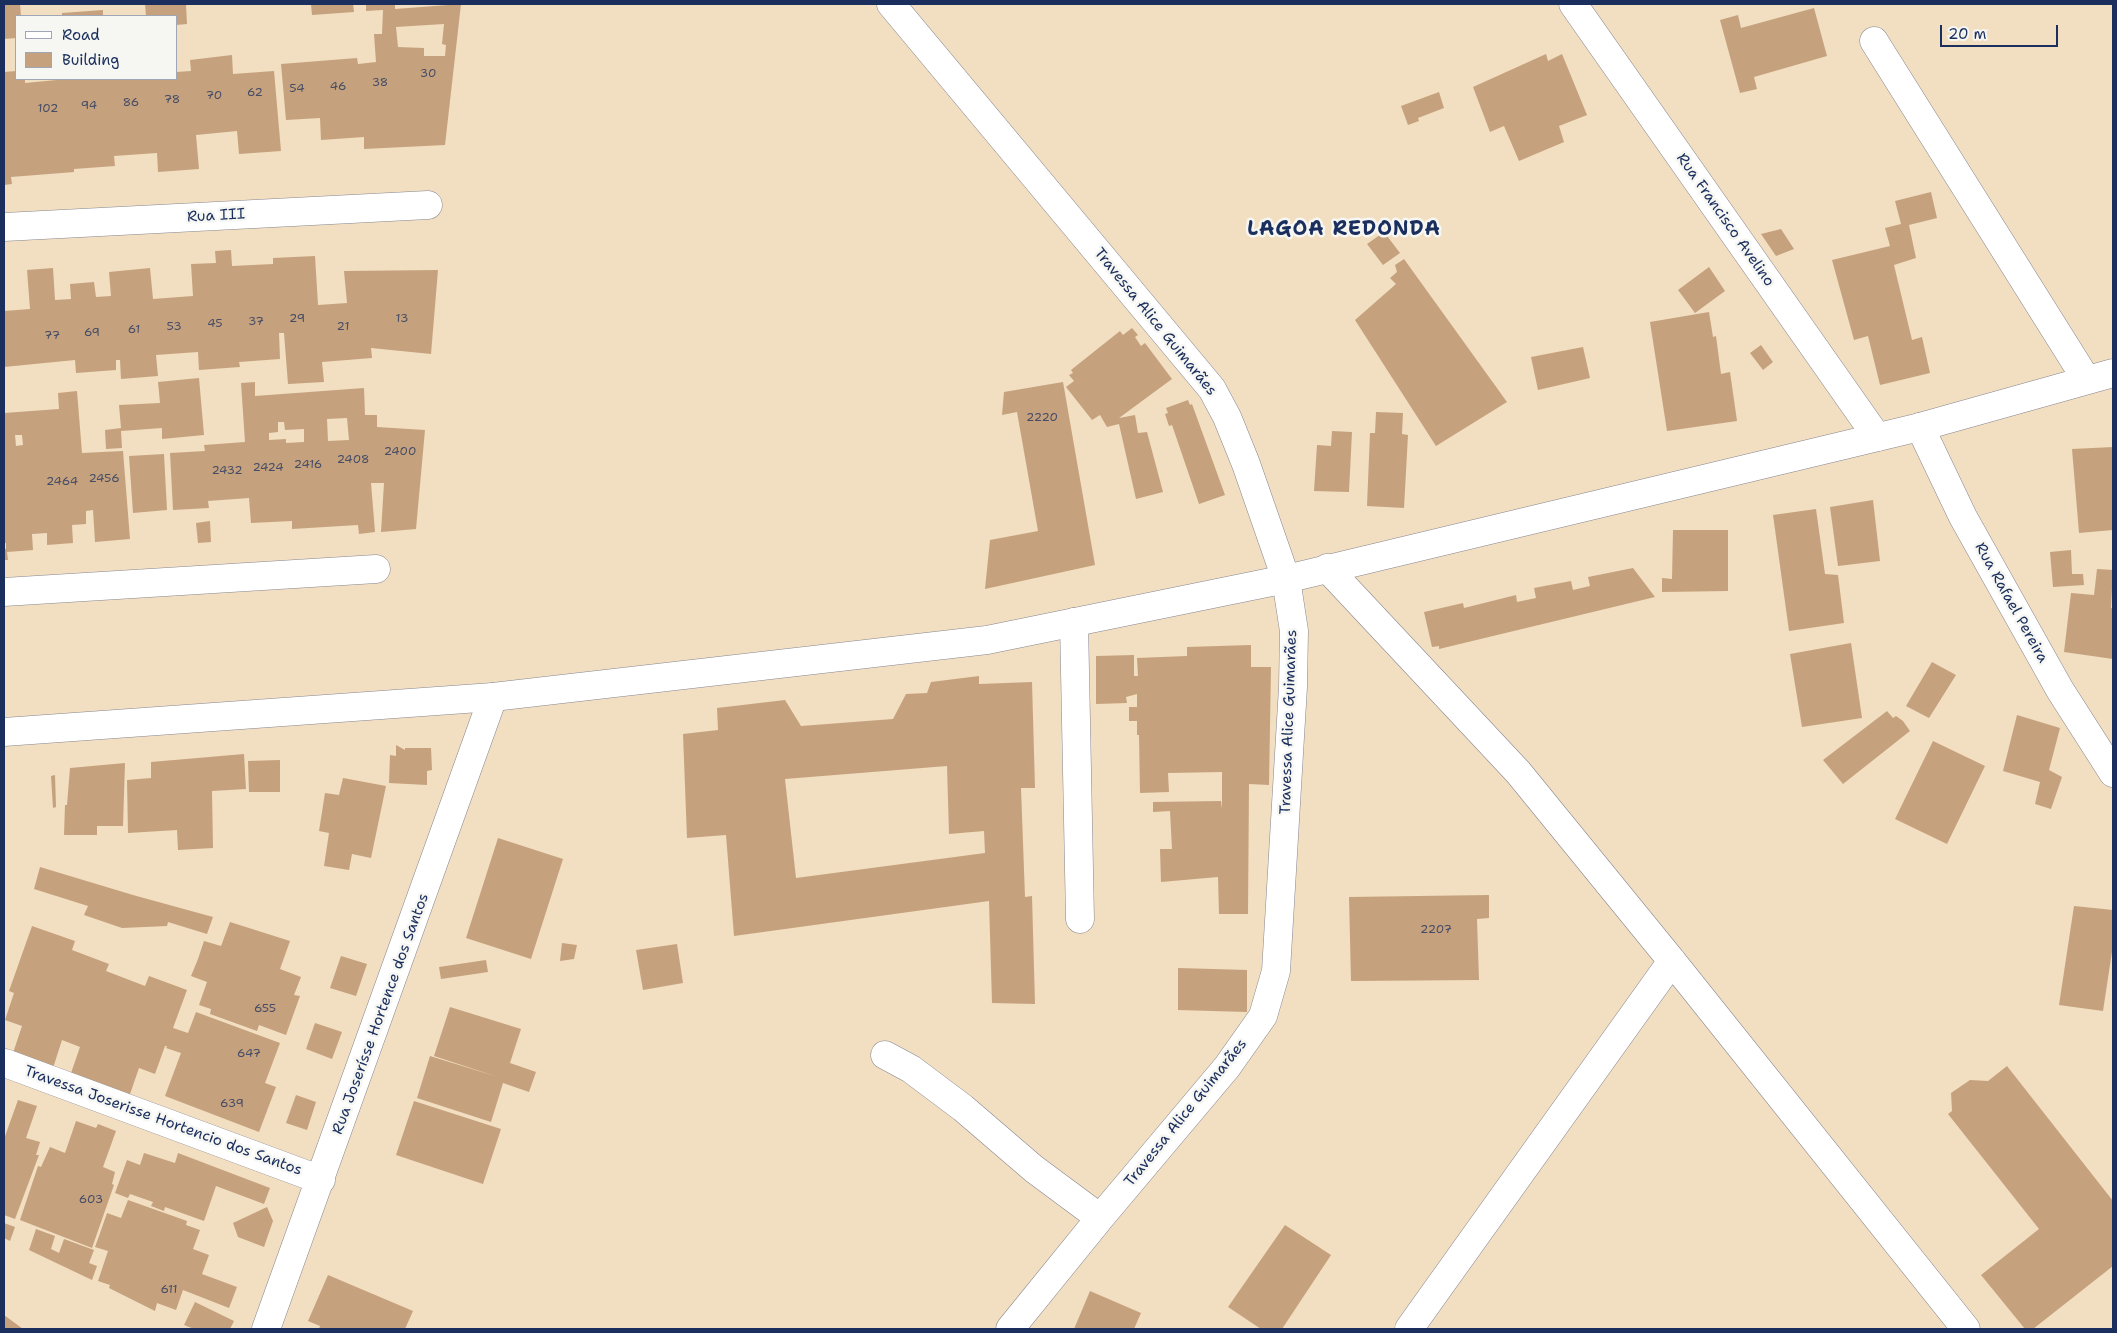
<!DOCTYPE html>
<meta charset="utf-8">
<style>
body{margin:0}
#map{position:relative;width:2117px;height:1333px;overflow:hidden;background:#f2dec1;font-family:"Shantell Sans",sans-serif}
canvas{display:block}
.frame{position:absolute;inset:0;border:5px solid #1b2f5e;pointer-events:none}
.legend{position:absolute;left:15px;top:15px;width:162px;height:65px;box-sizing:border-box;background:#f6f6f2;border:1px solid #9ea6b7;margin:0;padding:6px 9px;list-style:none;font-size:15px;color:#1b2f5e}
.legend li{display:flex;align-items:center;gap:10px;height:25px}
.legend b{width:25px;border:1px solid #9ea6b7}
.scale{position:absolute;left:1940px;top:25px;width:118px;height:22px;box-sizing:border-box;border:2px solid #1b2f5e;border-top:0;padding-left:6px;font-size:15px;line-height:18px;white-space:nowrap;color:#1b2f5e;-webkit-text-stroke:4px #f6f6f2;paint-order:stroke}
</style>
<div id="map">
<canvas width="2117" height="1333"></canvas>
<div class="frame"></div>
<ul class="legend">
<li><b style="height:6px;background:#fff"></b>Road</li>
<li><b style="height:14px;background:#c5a27d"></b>Building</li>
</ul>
<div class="scale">20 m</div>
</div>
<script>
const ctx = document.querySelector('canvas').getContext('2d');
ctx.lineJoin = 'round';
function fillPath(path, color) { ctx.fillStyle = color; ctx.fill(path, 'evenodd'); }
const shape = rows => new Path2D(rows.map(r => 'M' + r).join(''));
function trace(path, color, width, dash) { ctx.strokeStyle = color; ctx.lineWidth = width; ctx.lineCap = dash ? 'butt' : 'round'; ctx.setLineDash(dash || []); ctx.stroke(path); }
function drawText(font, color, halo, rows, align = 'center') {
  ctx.font = font + ' "Shantell Sans",sans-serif'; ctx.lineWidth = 5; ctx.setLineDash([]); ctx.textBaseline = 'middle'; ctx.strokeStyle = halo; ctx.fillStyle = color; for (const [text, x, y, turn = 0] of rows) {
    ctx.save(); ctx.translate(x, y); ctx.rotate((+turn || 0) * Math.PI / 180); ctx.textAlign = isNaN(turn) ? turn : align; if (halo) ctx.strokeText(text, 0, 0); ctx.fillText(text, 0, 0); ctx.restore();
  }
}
const building = shape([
 [20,4,21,16,16,16,16,38,4,39,4,5],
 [145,4,186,4,187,24,176,25,176,16,146,16],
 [311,4,353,4,354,12,312,15],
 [366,4,395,4,395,9,461,4,445,145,364,149,364,137,321,140,320,118,286,120,281,64,357,58,358,64,376,62,374,34,382,34,383,10,366,11],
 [444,24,442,44,446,45,445,56,424,56,424,48,398,47,396,27],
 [1814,8,1827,56,1754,77,1757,89,1740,93,1720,20,1738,15,1741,28],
 [103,10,103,16,62,16,62,13],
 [1546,54,1548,61,1562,54,1587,115,1559,126,1564,142,1519,161,1504,126,1490,132,1473,87],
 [232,55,233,74,274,71,281,151,239,154,237,131,196,135,199,169,158,172,157,153,114,156,115,166,74,169,74,172,11,177,12,184,4,185,4,72,16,71,16,79,25,79,25,83,67,79,176,79,176,72,191,71,190,60],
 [1439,92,1444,108,1418,118,1419,121,1408,125,1401,106],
 [1931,192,1937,218,1909,225,1916,258,1894,265,1912,340,1922,337,1930,373,1880,385,1868,336,1854,340,1832,260,1890,246,1885,228,1901,224,1895,201],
 [1781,229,1794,249,1776,256,1761,234],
 [1384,232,1400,253,1383,265,1367,244],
 [231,250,232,266,273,264,273,258,315,256,318,305,347,303,344,271,438,270,431,354,371,348,372,358,322,362,324,382,288,384,284,333,279,333,280,359,239,362,240,367,199,370,198,352,156,355,158,376,121,379,120,360,116,360,116,370,76,373,75,360,4,367,4,311,30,309,27,270,53,268,55,300,71,299,70,284,94,282,96,297,111,296,109,272,150,268,153,299,193,296,191,264,216,263,215,251],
 [1404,259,1507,402,1436,446,1355,320,1396,284,1390,278,1397,272,1395,265],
 [1709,267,1725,291,1695,313,1678,290],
 [1709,312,1713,337,1716,336,1721,374,1730,372,1737,421,1667,431,1650,322],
 [1132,328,1138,335,1135,337,1141,346,1145,343,1172,379,1119,418,1135,415,1138,433,1147,432,1163,492,1136,499,1119,424,1107,427,1100,415,1092,420,1066,387,1074,381,1069,375,1073,373,1071,370,1120,331,1123,335],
 [1761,345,1773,362,1763,370,1750,353],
 [1583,347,1590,378,1538,390,1531,357],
 [199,378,204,435,162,439,162,428,121,431,122,448,106,449,105,430,121,428,119,405,160,403,158,382],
 [255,382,255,396,364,388,365,415,377,415,377,427,425,430,416,529,381,532,384,483,371,483,375,532,359,534,358,525,292,529,292,521,251,523,249,498,208,501,209,508,173,510,170,453,205,451,204,445,245,442,241,383],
 [347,418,349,440,328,441,327,419],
 [278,422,284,422,285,430,304,429,304,442,286,443,286,439,269,440,269,433,278,432],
 [1063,382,1095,565,985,589,990,540,1038,531,1017,412,1002,415,1004,392],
 [77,391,82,453,123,451,130,539,95,542,93,510,86,511,86,524,72,525,73,543,47,545,47,533,32,534,33,550,7,552,8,560,4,560,4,549,6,549,6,543,4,543,4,413,59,409,58,393],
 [15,435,22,435,23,445,16,446],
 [1188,400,1190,405,1192,404,1225,495,1199,504,1172,425,1169,426,1165,414,1168,413,1166,408],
 [1376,412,1403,413,1402,434,1408,435,1404,508,1367,506,1370,433,1375,433],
 [1332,431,1352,432,1349,492,1314,491,1317,445,1331,446],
 [2113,447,2113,530,2079,533,2072,449],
 [164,454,167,510,133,513,129,456],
 [1873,500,1880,561,1838,566,1830,507],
 [1816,509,1825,574,1838,575,1844,623,1789,631,1773,515],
 [210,521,211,542,198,543,196,523],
 [1673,530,1728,530,1728,591,1662,592,1662,578,1672,579],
 [2071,550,2072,574,2083,574,2084,585,2053,587,2050,552],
 [1633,568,1655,597,1439,649,1439,646,1432,647,1424,612,1463,603,1464,608,1516,595,1517,602,1536,598,1534,588,1571,581,1573,590,1590,586,1588,577],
 [2097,569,2113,570,2111,608,2113,608,2113,659,2064,652,2071,593,2094,595],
 [1851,643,1862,718,1802,727,1790,654],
 [1251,645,1251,667,1271,667,1269,785,1249,784,1248,914,1219,914,1218,877,1161,882,1160,849,1172,849,1170,811,1153,812,1153,802,1221,801,1222,809,1222,772,1168,773,1169,792,1140,793,1139,735,1137,735,1137,721,1129,721,1129,707,1137,707,1137,694,1126,697,1127,703,1096,704,1096,656,1134,655,1134,676,1138,676,1137,658,1187,656,1187,647],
 [1932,662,1956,675,1929,718,1906,706],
 [979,676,979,684,1032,682,1035,788,1021,788,1025,897,1032,896,1035,1004,992,1003,989,901,734,936,726,835,687,838,683,734,718,730,717,708,785,700,801,726,893,719,906,694,927,693,931,682],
 [947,766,949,834,984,831,985,853,796,878,785,779],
 [1887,711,1893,718,1896,716,1903,721,1910,731,1843,784,1823,760],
 [2017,715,2060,728,2049,770,2062,777,2051,809,2035,804,2040,782,2003,771],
 [1933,741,1985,766,1947,844,1895,819],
 [396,745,405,750,405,748,431,748,432,770,427,771,427,785,389,783,390,755,396,756],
 [244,754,246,789,212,791,213,848,178,850,177,830,128,833,127,780,151,778,151,762],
 [280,760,280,792,249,792,248,761],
 [125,763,123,826,97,826,97,835,64,835,65,805,67,805,70,768],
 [55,775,56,807,53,808,51,776],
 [343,778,386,786,371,858,352,854,349,870,324,866,329,833,319,831,325,793,339,795],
 [498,838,563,859,531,959,466,938],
 [40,867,133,895,213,917,207,934,168,922,167,926,122,928,84,915,88,906,34,889],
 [1489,895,1489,918,1477,919,1479,980,1351,981,1349,897],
 [2074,906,2113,910,2113,945,2103,1011,2059,1005],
 [230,922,290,941,280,969,301,977,294,995,300,996,286,1035,259,1025,257,1031,210,1014,211,1009,199,1005,207,982,191,976,198,959,204,941,221,946],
 [32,926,75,941,72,950,109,964,106,971,145,986,149,976,187,990,173,1028,188,1033,196,1012,280,1043,265,1083,276,1087,259,1132,165,1096,181,1053,166,1048,167,1046,165,1046,155,1074,139,1068,129,1097,70,1076,80,1047,62,1040,53,1068,13,1053,22,1026,5,1020,14,993,9,991],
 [562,943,577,945,574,959,560,961],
 [677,944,683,983,643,990,636,950],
 [341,956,367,964,356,996,330,988],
 [486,960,488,972,441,979,439,967],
 [1178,968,1247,970,1247,1012,1178,1010],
 [450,1007,521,1029,510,1063,536,1072,529,1092,503,1083,491,1122,417,1098,430,1056,498,1077,434,1056],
 [315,1023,342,1032,332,1059,306,1049],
 [2007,1066,2113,1201,2113,1266,2033,1329,2025,1329,1981,1275,2039,1229,1948,1114,1952,1111,1951,1093,1970,1080,1988,1081],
 [296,1095,316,1102,307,1130,286,1123],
 [18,1100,37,1106,26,1138,40,1142,36,1155,39,1155,15,1219,4,1215,4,1139],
 [414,1101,501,1129,483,1184,396,1155],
 [76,1121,96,1128,98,1124,116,1131,103,1167,115,1172,112,1184,114,1185,92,1248,20,1220,38,1166,41,1167,50,1147,65,1153],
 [144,1153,175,1163,178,1153,270,1188,264,1204,216,1186,204,1221,165,1207,164,1211,151,1206,153,1202,130,1194,128,1198,115,1193,127,1160,140,1165],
 [128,1200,187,1221,186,1225,200,1230,193,1249,209,1255,202,1274,237,1287,229,1308,183,1290,176,1310,157,1303,155,1311,109,1288,110,1285,98,1281,108,1251,95,1247,99,1236,107,1213,121,1218],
 [267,1207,273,1221,264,1247,238,1237,233,1223],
 [4,1223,15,1227,10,1241,4,1238],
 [1285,1225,1331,1255,1282,1329,1261,1329,1228,1307],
 [36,1229,55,1236,51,1249,59,1253,64,1239,94,1250,89,1263,97,1266,92,1280,29,1250],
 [328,1275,413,1311,405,1329,319,1329,320,1326,308,1321],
 [1090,1291,1141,1313,1134,1329,1074,1329],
 [195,1302,234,1321,230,1329,194,1329,184,1325],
 [4,1315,23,1329,4,1329]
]);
const minor = shape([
 [891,4,1212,389,1227,417,1246,464,1286,579,1294,631,1293,687,1276,971,1263,1016,1227,1067,1100,1218,1010,1329],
 [1573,4,1877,437],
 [1874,41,2086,379],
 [4,227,428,205],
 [1920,427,1963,517,2060,690,2113,773],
 [1327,568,1518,772,1672,961,1966,1329],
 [4,592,376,569],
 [1074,622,1080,919],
 [885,1055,911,1069,963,1108,1034,1169,1100,1218],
 [5,1063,321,1180],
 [266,1329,493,697],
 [1409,1329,1672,961]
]);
const major = shape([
 [4,732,493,697,987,640,1286,579,1920,427,2113,373]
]);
const numberNames = [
 ["30",428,74],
 ["38",380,83],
 ["46",338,87],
 ["54",297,89],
 ["62",255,93],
 ["70",214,96],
 ["78",172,100],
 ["86",131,103],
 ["94",89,106],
 ["102",48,109],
 ["29",297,319],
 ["13",402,319],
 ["37",256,322],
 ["45",215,324],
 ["53",174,327],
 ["21",343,327],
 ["61",134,330],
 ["69",92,333],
 ["77",52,336],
 ["2220",1042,418],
 ["2400",400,452],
 ["2408",353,460],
 ["2416",308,465],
 ["2424",268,468],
 ["2432",227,471],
 ["2456",104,479],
 ["2464",62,482],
 ["2207",1436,930],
 ["655",265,1009],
 ["647",249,1054],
 ["639",232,1104],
 ["603",91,1200],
 ["611",169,1290]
];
const streetNames = [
 ["Rua III",216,216,-3],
 ["Rua Francisco Avelino",1725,220,55],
 ["Travessa Alice Guimarães",1155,322,51],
 ["Rua Rafael Pereira",2011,603,61],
 ["Travessa Alice Guimarães",1289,722,-88],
 ["Rua Joserísse Hortence dos Santos",381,1014,-70],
 ["Travessa Alice Guimarães",1186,1113,-51],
 ["Travessa Joserisse Hortencio dos Santos",163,1121,20]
];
const districtNames = [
 ["LAGOA REDONDA",1344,230]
];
fillPath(building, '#c5a27d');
trace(minor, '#868690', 29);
trace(major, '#868690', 29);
trace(minor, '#fff', 28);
trace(major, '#fff', 28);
drawText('12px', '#464c66', null, numberNames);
drawText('15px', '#1b2f5e', '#f6f6f2', streetNames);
ctx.letterSpacing = '1px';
drawText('bold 20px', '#1b2f5e', '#f6f6f2', districtNames);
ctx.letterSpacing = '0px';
</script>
